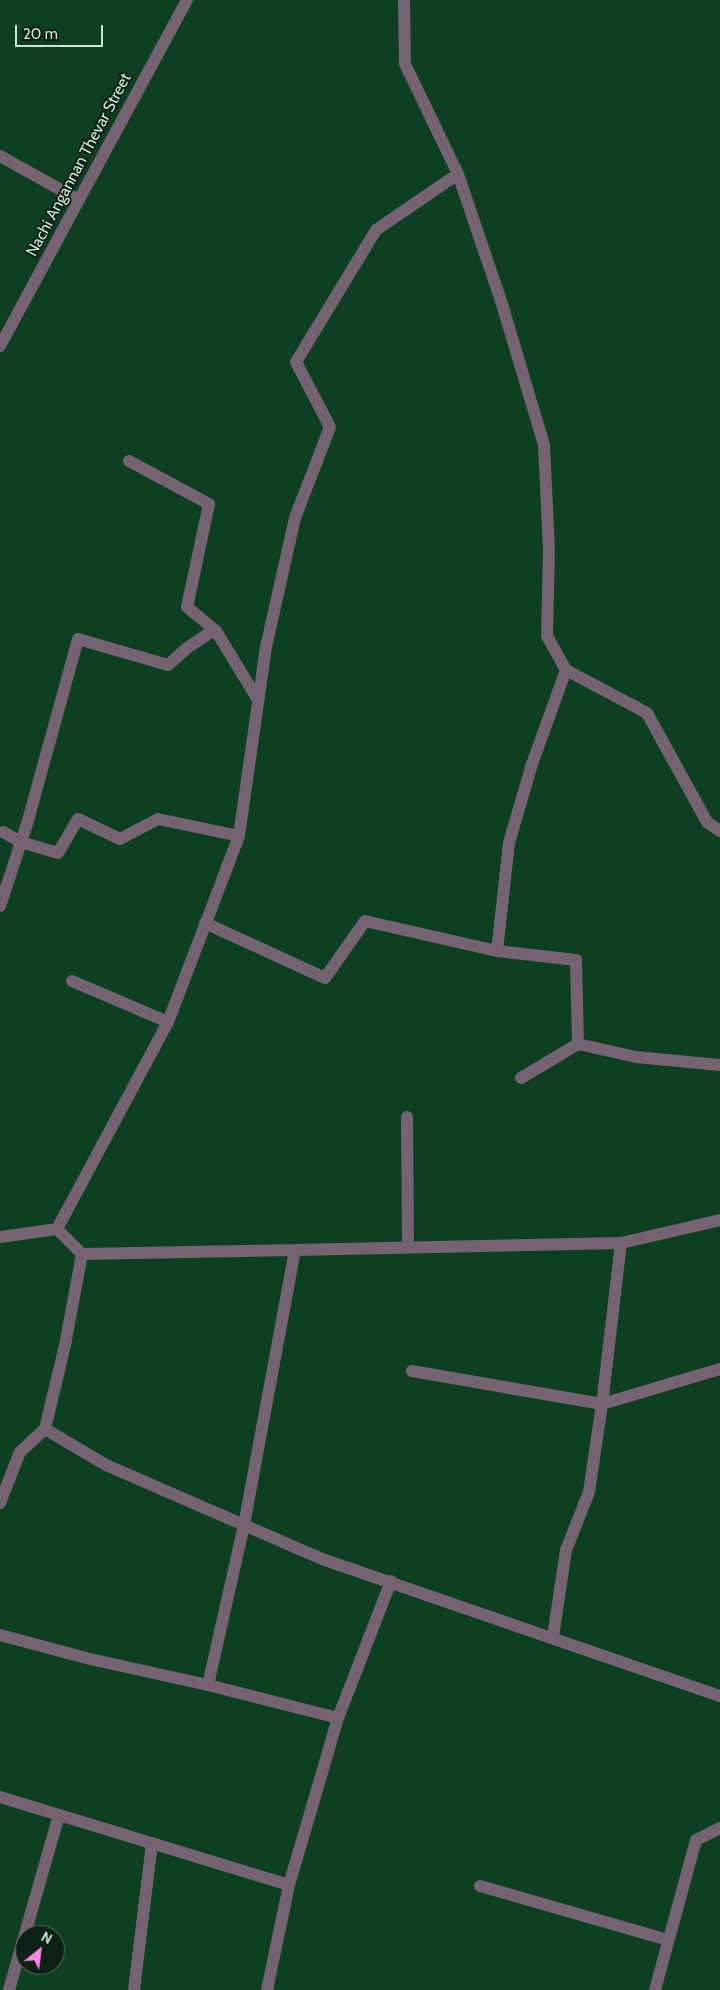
<!DOCTYPE html>
<style>
body{margin:0}
#map{position:relative;width:720px;height:1990px;overflow:hidden;background:#0d3f22;font-family:Cabin,sans-serif}
canvas{display:block}
.north{position:absolute;left:15px;top:1925px;width:50px;height:50px;box-sizing:border-box;background:#0d2114;border:1px solid #5a6f60;border-radius:50%;rotate:29deg;font-size:14px;font-weight:700;line-height:20px;text-align:center;color:#cde5d3}
.north::after{content:'';display:block;margin:auto;width:18px;height:22px;background:#fa87e7;clip-path:polygon(50% 0,100% 100%,50% 72%,0 100%)}
.scale{position:absolute;left:15px;top:25px;width:88px;height:22px;box-sizing:border-box;border:2px solid #cde5d3;border-top:0;padding-left:6px;font-size:15px;line-height:18px;white-space:nowrap;color:#cde5d3;-webkit-text-stroke:4px #0d2114;paint-order:stroke}
</style>
<div id="map">
<canvas width="720" height="1990"></canvas>
<div class="north">N</div>
<div class="scale">20 m</div>
</div>
<script>
const ctx = document.querySelector('canvas').getContext('2d');
ctx.lineJoin = 'round';
const shape = rows => new Path2D(rows.map(r => 'M' + r).join(''));
function trace(path, color, width, dash) { ctx.strokeStyle = color; ctx.lineWidth = width; ctx.lineCap = dash ? 'butt' : 'round'; ctx.setLineDash(dash || []); ctx.stroke(path); }
function drawText(font, color, halo, rows, align = 'center') {
  ctx.font = font + ' Cabin,sans-serif'; ctx.lineWidth = 4; ctx.setLineDash([]); ctx.textBaseline = 'middle'; ctx.strokeStyle = halo; ctx.fillStyle = color; for (const [text, x, y, turn = 0] of rows) {
    ctx.save(); ctx.translate(x, y); ctx.rotate((+turn || 0) * Math.PI / 180); ctx.textAlign = isNaN(turn) ? turn : align; if (halo) ctx.strokeText(text, 0, 0); ctx.fillText(text, 0, 0); ctx.restore();
  }
}
const service = shape([
 [566,670,532,764,509,843,497,951,576,960,578,1044,636,1057,720,1065],
 [0,1503,20,1452,45,1429],
 [0,1635,90,1659,208,1685]
]);
const minor = shape([
 [404,0,405,64,458,174,502,304,544,445,549,550,547,636,566,670,647,713,707,822,720,831],
 [0,156,79,200],
 [458,174,376,230,296,362,330,427,295,518,266,647,239,836,168,1022,57,1229,82,1254,65,1345,45,1429,106,1465,322,1559,720,1696],
 [0,346,187,0],
 [129,461,209,504,187,607,216,631,258,700],
 [3,832,21,842,58,853,78,819,120,839,158,819,239,836],
 [0,906,27,824,78,639,168,665,187,648,214,630],
 [205,923,325,978,365,921,497,951],
 [72,981,168,1022],
 [521,1078,578,1044],
 [407,1117,408,1247],
 [0,1237,57,1229],
 [295,1250,621,1243,720,1220],
 [412,1371,602,1404,621,1243],
 [553,1637,566,1550,589,1492,602,1404,720,1369],
 [338,1718,391,1581],
 [0,1797,289,1885,338,1718,208,1685,244,1525,295,1250,82,1254],
 [480,1886,668,1940],
 [9,1990,59,1815],
 [134,1990,152,1843],
 [267,1990,289,1885],
 [655,1990,696,1840,720,1828]
]);
const streetNames = [
 ["Nachi Angannan Thevar Street",79,165,-62]
];
trace(service, '#766372', 12);
trace(minor, '#766372', 12);
drawText('16px', '#cde5d3', '#0d2114', streetNames);
</script>
